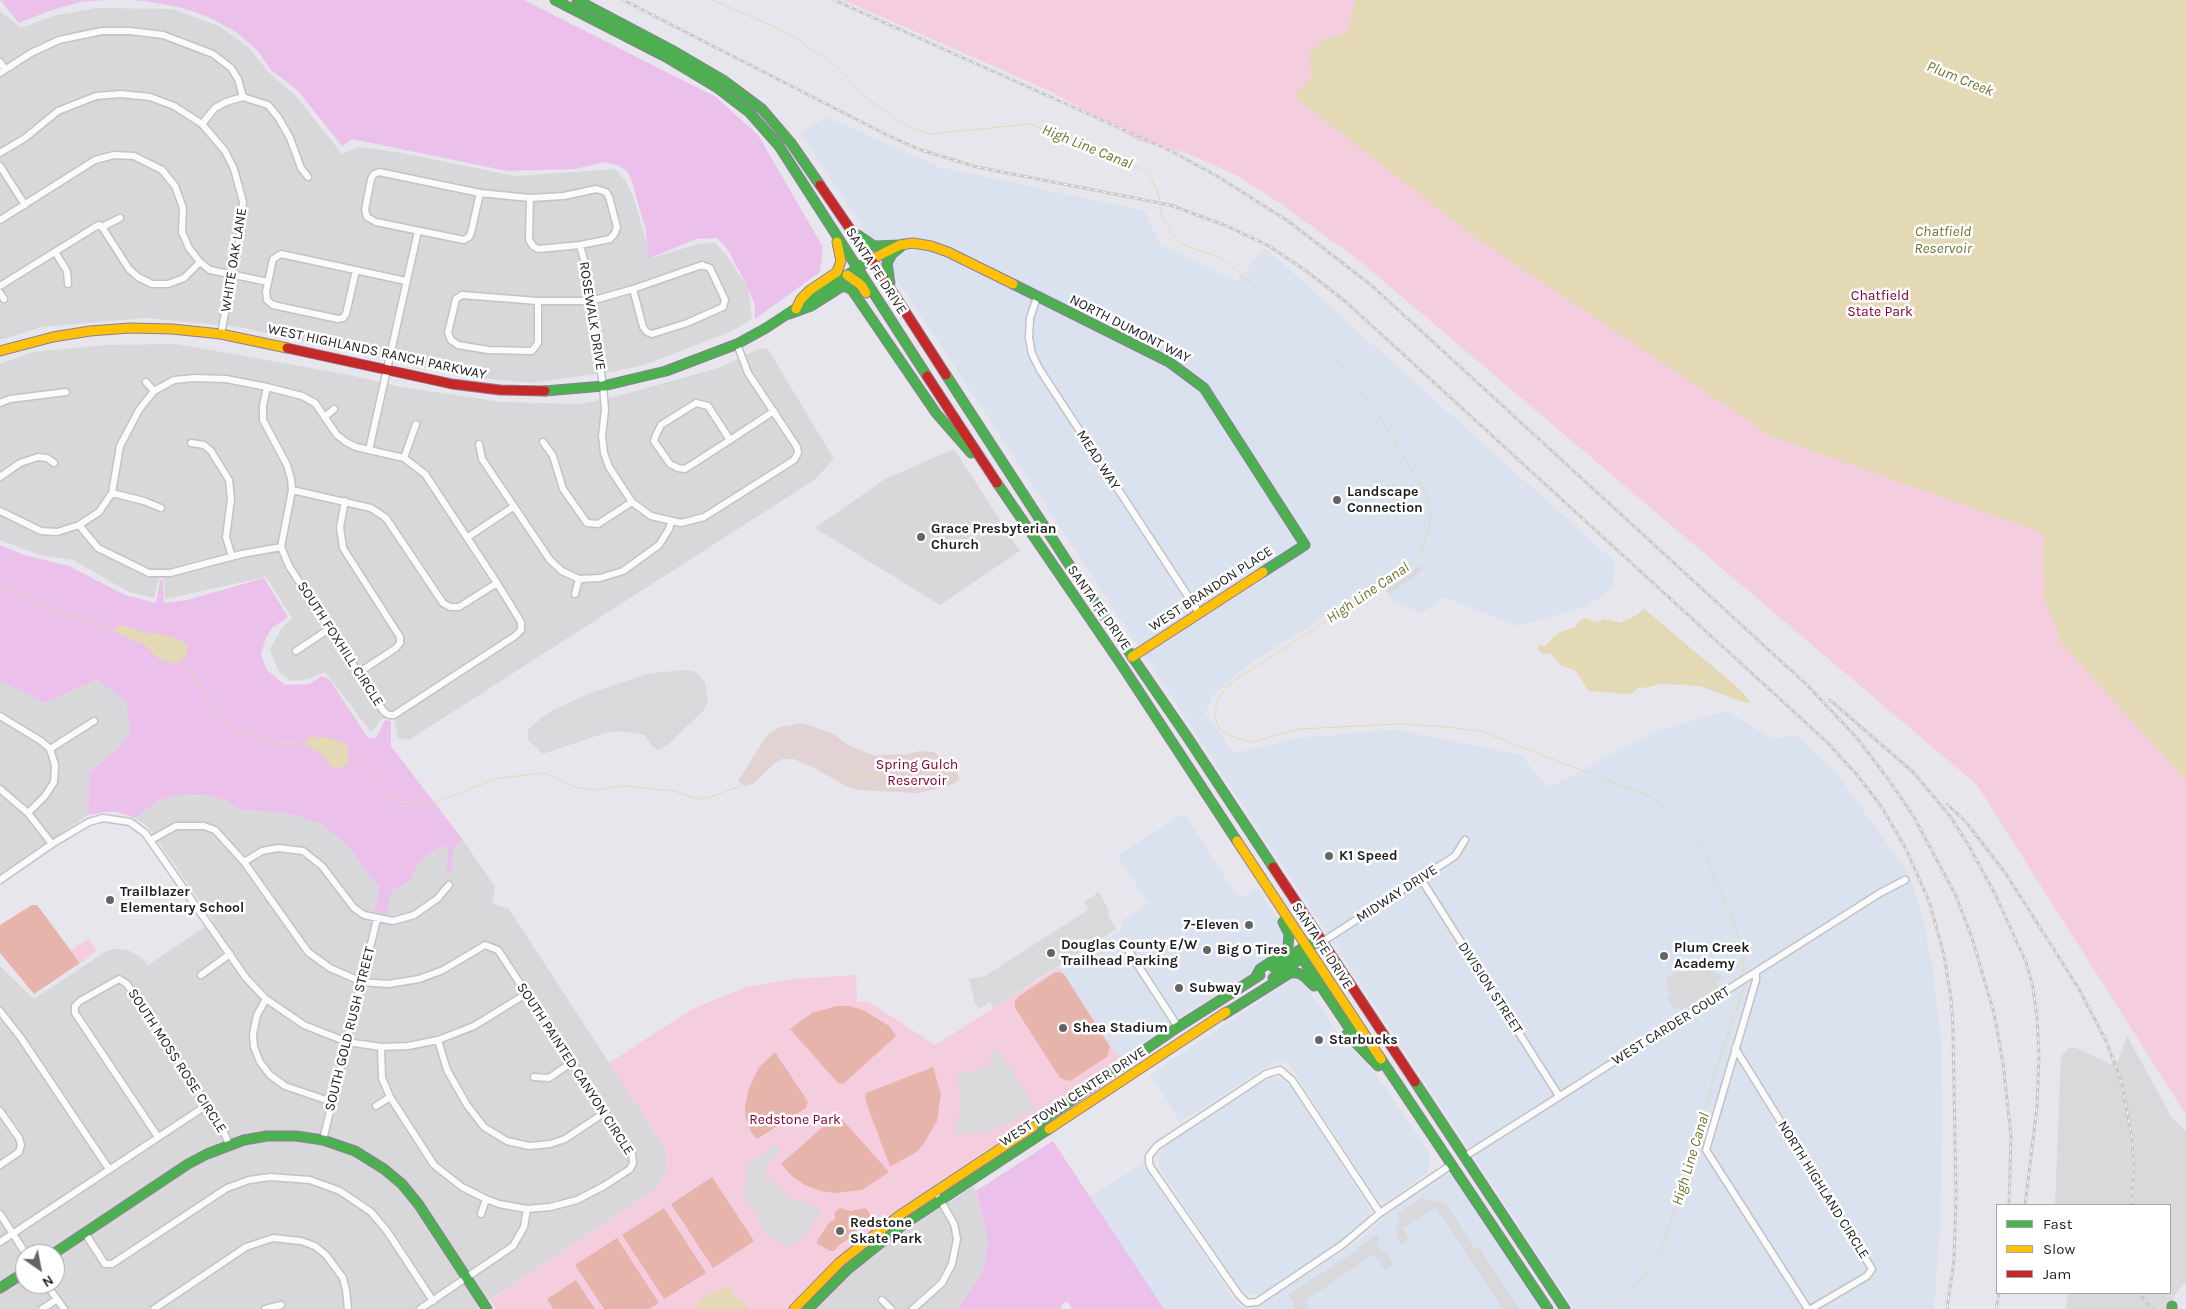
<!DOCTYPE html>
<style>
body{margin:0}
#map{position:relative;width:2186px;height:1309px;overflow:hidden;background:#e7e6ec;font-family:Karla,sans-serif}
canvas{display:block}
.legend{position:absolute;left:1996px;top:1204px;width:175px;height:90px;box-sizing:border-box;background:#fff;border:1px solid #a5a5a5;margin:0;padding:6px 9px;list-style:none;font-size:15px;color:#1e1e1e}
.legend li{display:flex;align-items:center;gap:10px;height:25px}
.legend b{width:25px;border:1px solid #a5a5a5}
.north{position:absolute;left:15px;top:1244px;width:50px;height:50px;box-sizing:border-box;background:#fff;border:1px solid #a5a5a5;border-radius:50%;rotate:147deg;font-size:14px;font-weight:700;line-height:20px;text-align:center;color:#1e1e1e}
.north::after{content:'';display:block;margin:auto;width:18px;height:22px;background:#646466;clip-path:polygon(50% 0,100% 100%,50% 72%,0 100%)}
</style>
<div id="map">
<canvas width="2186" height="1309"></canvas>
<ul class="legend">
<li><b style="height:6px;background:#4caf50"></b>Fast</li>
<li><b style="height:6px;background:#ffc107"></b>Slow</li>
<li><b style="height:6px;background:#c62828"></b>Jam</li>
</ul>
<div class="north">N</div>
</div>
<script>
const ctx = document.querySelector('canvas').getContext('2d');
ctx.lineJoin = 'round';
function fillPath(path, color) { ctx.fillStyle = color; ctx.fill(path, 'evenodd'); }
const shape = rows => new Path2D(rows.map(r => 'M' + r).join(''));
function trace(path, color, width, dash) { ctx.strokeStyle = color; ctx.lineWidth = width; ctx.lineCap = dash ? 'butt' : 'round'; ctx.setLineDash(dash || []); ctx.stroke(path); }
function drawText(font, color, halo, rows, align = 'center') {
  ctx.font = font + ' Karla,sans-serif'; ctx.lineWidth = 5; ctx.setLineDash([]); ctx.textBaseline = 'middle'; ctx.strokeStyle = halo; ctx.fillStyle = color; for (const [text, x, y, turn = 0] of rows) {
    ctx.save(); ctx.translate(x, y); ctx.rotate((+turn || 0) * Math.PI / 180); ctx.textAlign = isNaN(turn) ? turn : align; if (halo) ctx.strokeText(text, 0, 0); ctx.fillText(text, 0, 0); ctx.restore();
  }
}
const residential = shape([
 [95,8,173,9,219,26,248,47,270,74,295,95,342,154,360,147,402,153,515,176,615,169,626,181,634,199,647,244,648,259,698,244,715,242,730,260,748,288,752,319,730,332,644,365,617,371,531,383,461,376,239,327,146,318,42,327,0,340,0,11,21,28,53,16],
 [177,344,350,375,401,387,501,402,581,404,629,393,718,368,761,348,768,349,834,459,814,480,409,740,398,738,394,719,382,719,371,732,325,672,309,679,292,681,279,672,270,650,281,629,292,618,266,577,165,599,164,578,159,578,154,598,129,592,73,560,40,555,0,540,0,364,32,352,107,345],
 [96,680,126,701,130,733,118,748,89,773,88,815,0,876,0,681,45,703],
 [179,795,211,796,226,801,240,810,286,813,321,824,349,847,366,871,381,888,374,912,385,915,392,890,400,888,410,881,417,865,425,856,446,845,448,850,446,873,453,848,463,840,495,887,492,904,509,909,666,1150,667,1171,654,1190,476,1309,0,1309,0,966,34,999,105,952,114,949,125,949,132,952,143,959,148,965,214,921,148,827,135,818,158,801],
 [25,1254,55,1254,55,1284,25,1284],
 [974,1186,988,1241,982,1273,957,1309,815,1309,848,1276,900,1234]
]);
const commercial = shape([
 [826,117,939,167,1145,211,1160,245,1237,281,1265,248,1614,561,1613,587,1587,607,1516,626,1444,597,1422,613,1394,602,1378,582,1242,669,1213,695,1205,713,1234,753,1298,738,1395,730,1520,755,1549,787,1659,730,1727,711,1774,740,1795,734,1838,775,1910,876,1923,919,1933,970,1941,1041,1942,1120,1940,1230,1934,1309,1574,1309,801,133],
 [1184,813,1239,899,1257,888,1283,928,1286,940,1281,952,1119,1058,1061,969,1120,931,1123,920,1149,903,1117,856],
 [1299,975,1341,1037,1374,1072,1429,1152,1430,1159,1428,1172,1386,1203,1377,1200,1291,1067,1283,1062,1276,1061,1180,1122,1151,1074],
 [1270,1077,1282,1079,1291,1087,1371,1210,1369,1216,1340,1241,1264,1292,1251,1295,1240,1290,1159,1167,1159,1156,1164,1147],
 [1143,1163,1237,1304,1246,1309,1164,1309,1090,1197],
 [1443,1175,1451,1175,1456,1179,1545,1309,1252,1309,1352,1246,1398,1206]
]);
const religious = shape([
 [954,449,1020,551,940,605,815,528,885,479]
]);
const grass = shape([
 [0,0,105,0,80,2,49,11,19,23],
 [132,0,524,0,716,97,758,135,823,247,820,272,755,319,755,305,748,288,728,250,717,238,696,239,648,259,646,231,632,182,627,171,617,165,605,162,575,169,507,171,352,139,342,146,298,91,270,69,258,51,236,32,208,17,183,8,145,1],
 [0,545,24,555,69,566,125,595,156,603,160,580,163,579,164,603,187,600,264,578,288,617,272,628,266,638,261,654,266,669,285,685,309,684,322,676,330,680,368,738,376,738,385,720,391,721,391,746,463,840,453,848,452,874,446,873,448,850,446,845,425,856,417,865,410,881,400,888,392,890,386,915,374,912,380,888,366,871,349,847,321,824,286,813,240,810,226,801,211,796,195,795,179,795,158,801,135,818,117,812,106,812,88,815,89,773,118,748,130,733,126,701,96,680,45,703,0,681],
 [1053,1141,1164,1309,1072,1309,1068,1302,1063,1303,1060,1309,957,1309,982,1273,988,1242,976,1191]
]);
const wetland = shape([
 [803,723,833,734,850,746,875,756,897,754,906,755,919,751,934,752,956,770,959,778,957,782,945,787,917,793,858,790,846,786,816,769,794,759,782,759,774,764,753,784,744,786,738,781,767,735,780,727]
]);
const park = shape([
 [843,0,2186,0,2186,1115,1977,785,1361,262,1281,204,1238,176,1189,154,1139,141,1050,91],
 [88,939,97,950,81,963,71,950],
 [1059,967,1122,1062,1007,1140,983,1152,973,1162,893,1215,838,1258,788,1309,496,1309,490,1300,654,1190,667,1171,666,1150,609,1063,692,1009,747,987,793,979,856,975,857,1002,868,1001,935,1045]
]);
const pitch = shape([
 [32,905,37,905,80,963,34,994,0,953,0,925],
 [1059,972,1064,974,1110,1047,1107,1057,1070,1081,1060,1078,1015,1008,1015,1001,1019,996,1054,973],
 [837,1006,850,1006,865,1011,889,1026,896,1036,843,1084,838,1083,790,1029,812,1013],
 [775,1052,808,1102,806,1108,757,1139,751,1132,746,1118,745,1107,749,1088,759,1067],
 [933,1067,941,1094,937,1121,926,1140,918,1151,890,1167,865,1099,866,1093],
 [834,1117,840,1117,889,1172,862,1190,834,1193,821,1191,805,1185,793,1177,781,1164],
 [712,1177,754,1241,713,1268,671,1204],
 [664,1208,706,1273,664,1299,622,1235],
 [840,1208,850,1211,866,1208,873,1220,854,1232,850,1238,839,1245,834,1251,830,1251,816,1243,828,1224,835,1219,835,1212],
 [617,1238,659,1303,649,1309,604,1309,575,1265],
 [576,1280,595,1309,553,1309,547,1299]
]);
const parking = shape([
 [1418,566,1423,568,1414,577,1389,594,1386,590,1409,575],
 [686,670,696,672,705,683,708,700,704,710,666,746,658,750,651,745,645,735,620,731,605,733,543,754,528,740,528,729,549,712,588,694,651,673],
 [1099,892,1108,909,1109,917,1116,929,993,1008,990,1002,979,1009,975,1003,969,979,985,976,1088,910,1084,902],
 [1710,970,1721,975,1721,980,1717,982,1719,987,1681,1010,1680,1008,1676,1011,1667,997,1671,994,1667,987,1667,979,1670,975,1675,972],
 [2127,1036,2172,1118,2186,1131,2186,1282,2178,1290,2167,1309,2066,1309,2068,1293,2170,1293,2170,1205,2055,1205,2061,1057,2067,1049,2074,1047,2110,1064,2118,1061],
 [998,1050,1036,1108,1011,1123,996,1129,978,1133,955,1134,955,1130,959,1124,958,1117,961,1111,958,1074,981,1069,992,1064,988,1055],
 [774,1144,782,1148,767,1164,765,1177,773,1181,790,1198,822,1210,805,1235,791,1246,785,1245,770,1238,746,1199,743,1189,748,1174,744,1167,765,1153],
 [1424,1197,1426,1200,1445,1202,1475,1249,1479,1247,1519,1309,1503,1309,1436,1207,1403,1228,1409,1239,1401,1244,1397,1237,1396,1229,1400,1218,1397,1214],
 [1376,1234,1379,1236,1377,1245,1379,1249,1386,1252,1394,1264,1385,1270,1374,1254,1305,1301,1310,1309,1293,1309,1294,1304,1288,1295,1353,1253]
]);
const water = shape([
 [1355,0,2186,0,2186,780,2062,644,2044,597,2043,533,1773,437,1475,237,1293,96,1312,78,1309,53,1326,38,1347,33],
 [1644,609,1736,686,1751,702,1746,703,1700,686,1659,684,1646,688,1640,687,1631,694,1589,691,1575,670,1561,666,1550,653,1544,654,1538,650,1539,645,1545,646,1558,633,1576,627,1578,622,1585,618,1598,622,1604,619,1620,623,1637,615],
 [117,626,125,626,145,633,164,635,175,638,185,643,188,648,186,655,178,663,169,663,159,659,145,645,115,632],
 [312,737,331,738,348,745,348,764,340,769,331,766,321,753,306,745,306,740],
 [730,1287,735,1296,750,1309,694,1309,701,1299,709,1293]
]);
const stream = shape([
 [713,0,788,33,836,66,868,99,906,125,930,134,1029,124,1102,152,1142,169,1152,180,1159,196,1161,213,1171,232,1184,245,1221,258,1264,294,1326,355,1340,364,1376,411,1425,492,1431,513,1429,527,1421,552,1406,569,1229,684,1217,700,1215,716,1219,729,1233,737,1251,742,1299,729,1398,724,1437,726,1480,731,1651,797,1675,814,1689,829,1703,850,1735,925,1742,951,1744,972],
 [0,587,65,613,90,619,117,630],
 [181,659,223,719,240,732,276,743,307,744],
 [349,757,372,777,383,792,395,800,416,804,439,801,499,778,544,773,576,787,591,790,625,786,674,791,697,799,711,797,737,787,766,756,795,741,809,746,842,766,864,777,937,773,962,780],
 [1605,1309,1616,1302,1645,1275,1663,1246,1696,1146,1714,1076,1744,988]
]);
const street = shape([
 [0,62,5,69],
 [0,73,31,53,59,40,102,31,130,31,163,35,213,54,231,68,238,79,243,97],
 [202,124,215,108,226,102,243,97,268,105,278,117,290,138,301,168,308,177],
 [0,153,25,138,58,111,96,96,121,94,150,97,174,106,202,124,225,151,234,169,243,202,239,240,221,334],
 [0,166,25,205],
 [480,193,471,233,469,237,464,240,376,222,367,217,365,210,371,179,374,174,379,172,480,193,530,198,564,196,596,189,606,192,609,197,617,227,615,233,610,239,580,245,538,249,533,246,529,240,530,198],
 [0,220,95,160,114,155,134,156,162,170,175,186,183,208,182,232,189,248,200,262,210,270,268,282],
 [102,227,129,269,138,277,152,284,168,284,184,278,200,262],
 [580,245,585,264,603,386,605,410,602,436,604,453,609,467,632,502,651,516,681,523,704,517,794,460,798,453,797,447,748,373,737,344],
 [55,252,67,271,68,284],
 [702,265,710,268,725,300,723,307,687,323,652,334,647,332,643,327,633,289,702,265],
 [356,270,346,314,343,318,338,319,273,305,267,300,266,292,273,259,281,254,406,281],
 [0,286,95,227,99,225,102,227,120,218],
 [0,293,4,299],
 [462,295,538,301,538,343,532,351,488,350,458,345,451,340,448,333,456,299,462,295],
 [1037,297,1030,318,1029,338,1032,354,1040,370,1199,613],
 [538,301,591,301,633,289],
 [146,382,154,391],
 [0,403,10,399,66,392],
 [696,403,708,406,730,440,685,469,678,468,670,464,654,441,656,435,661,425,696,403],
 [326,416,334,409],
 [730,440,774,411],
 [543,442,553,456,563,489,587,523,598,524,632,502],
 [191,443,204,445,211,451,229,480,231,499,226,537,232,557],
 [479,444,482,459,550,560,562,571,579,579,600,578,623,571,659,545,669,529,671,522],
 [369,450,418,231],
 [404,458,416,424],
 [0,477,20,463,38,457,47,458,54,463],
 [292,490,371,508,386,518,443,603,450,607,459,607,497,583],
 [112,493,144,501,161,508],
 [345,501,340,527,343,548,400,637,400,643,396,648,358,673],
 [0,511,41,531,57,532,79,525,99,512,112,493,120,446,139,410,154,391,174,380,195,378,226,379,267,387,302,396,315,403,337,435,346,442,356,447,404,458,425,474,497,583,521,622,521,630,515,636,394,715,389,715,384,712,289,566,281,547,292,490,291,479,287,465,263,420,263,406,267,387],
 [79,525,98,548,149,573,170,573,242,554,281,547],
 [468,537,513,507],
 [575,594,579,579],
 [296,651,329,629],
 [0,716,41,741,50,749,55,765,54,782,45,796,28,813],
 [50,749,94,721],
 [0,789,28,813,52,844],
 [151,840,176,826,204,826,215,830,244,862,308,952,330,968,362,982,388,984,419,979,443,970,485,945,498,950,632,1154,633,1163,630,1169,604,1186,577,1200,550,1207,527,1209,499,1204,486,1199,462,1187,434,1165,390,1097,382,1078,381,1047],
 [244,862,262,851,278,848,303,851,322,866,354,908,364,915,393,921,414,915,437,899,449,885],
 [1421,879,1559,1096],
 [0,880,52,844,89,822,103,818,130,822,145,833,246,978,266,999,304,1025,347,1042,381,1047,408,1046,438,1040,474,1026,526,994],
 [1322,942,1455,856,1465,840],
 [1128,950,1178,1027],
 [1756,973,1756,980,1706,1150,1808,1309],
 [201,975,230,954],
 [266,999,257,1015,253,1034,254,1047,260,1062,270,1075,285,1086,332,1102],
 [0,1011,21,1038,109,1169],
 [438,1040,447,1070,467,1105,484,1127,507,1141,529,1146,550,1144,565,1139,604,1113],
 [1735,1048,1872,1269,1867,1276,1811,1309],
 [534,1077,549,1078,571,1063],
 [376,1106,390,1097],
 [0,1111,19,1138,21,1145,19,1152,0,1165],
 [158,1137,75,1013,75,1006,80,1001,119,979,127,984,220,1124,229,1144],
 [323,1140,377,919],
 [1464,1157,1880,893,1905,880],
 [1380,1213,1292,1080,1280,1070,1266,1074,1157,1146,1149,1156,1149,1163,1151,1168,1239,1295,1247,1303,1257,1302,1342,1245,1380,1213,1451,1165],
 [0,1214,26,1254],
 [481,1214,486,1199],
 [85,1233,105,1264,112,1264,227,1188,249,1180,270,1177,310,1180,340,1191,371,1212,387,1231,433,1301],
 [0,1242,207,1105],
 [46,1284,64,1309],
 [882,1300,891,1309],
 [42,1309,56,1300],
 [154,1309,246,1247,273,1238,301,1241,315,1246,326,1255,343,1278,346,1290,348,1309],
 [265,1309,281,1305],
 [420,1309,513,1246,524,1227,527,1209],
 [913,1309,942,1283,952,1264,957,1239,954,1224,939,1198]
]);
const fast = shape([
 [555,0,666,57,716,87,750,113,779,146,927,376],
 [577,0,670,49,723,80,762,109,791,143,820,185],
 [858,235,874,246,900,245],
 [890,283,887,263,892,254,904,244],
 [1013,284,1169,362,1204,388,1305,545,1263,572],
 [789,314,811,306,841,287,847,287,852,290,936,413,971,453],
 [946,375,1072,569,1186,735,1273,867],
 [545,391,603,386,666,371,737,344,766,328,870,260],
 [997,483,1121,664,1237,841],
 [1294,953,1302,958,1347,1025,1362,1038],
 [1273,967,1306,946,1322,942],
 [1255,978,1260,969,1284,953,1288,946,1289,934,1283,922],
 [1273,978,1306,955],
 [1223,1015,1290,973,1298,973,1304,976,1314,986],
 [1347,1034,1378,1066],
 [1381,1059,1548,1309],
 [1415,1082,1565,1309],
 [1033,1127,1178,1027,1260,975],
 [53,1254,188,1164,207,1154,244,1140,267,1136,296,1136,323,1140,355,1151,384,1169,402,1184,419,1205,487,1309],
 [0,1288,25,1272],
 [2172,1306,2172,1309],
 [808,1309,847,1270,903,1225,1049,1129]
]);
const slow = shape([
 [870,260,900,245,913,243,931,246,948,252,1013,284],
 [847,275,861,285,866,293],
 [796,309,801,299,810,290,837,272,841,261,837,242],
 [0,351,53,337,90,331,130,328,172,329,221,334,287,348],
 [1132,657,1263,572],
 [1237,841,1381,1059],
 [1049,1129,1226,1012],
 [794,1309,840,1262,900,1215,1033,1127]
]);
const jam = shape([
 [820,185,881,274,946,375],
 [287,348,452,384,500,390,545,391],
 [927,376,997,483],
 [1273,867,1415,1082]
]);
const rail = shape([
 [623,0,889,136,921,150,977,167,1170,205,1227,226,1269,246,1305,270,1345,301,1828,743,1857,775,1881,806,1905,847,1929,901,1944,955,1951,998,1953,1029,1956,1196,1954,1260,1947,1309],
 [834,0,1171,151,1217,176,1288,221,1371,285,1807,685,1857,738,1888,779,1914,817,1956,896,1972,938,1994,1013,2003,1063,2011,1136,2009,1205],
 [1830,700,1913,772,1950,816,1969,846,1995,894,2026,962,2033,987,2037,1017,2039,1057,2037,1107,2025,1205],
 [1947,804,1966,822,2006,874,2079,989,2106,1041,2121,1080,2132,1138,2134,1169,2131,1205],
 [2139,1293,2152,1309],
 [1996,1309,1999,1293]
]);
const markers = [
 [1337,500,5,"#646466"],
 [921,537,5,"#646466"],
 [1329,856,5,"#646466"],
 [110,900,5,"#646466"],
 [1249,925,5,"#646466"],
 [1207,950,5,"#646466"],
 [1051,953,5,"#646466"],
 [1664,956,5,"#646466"],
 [1179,988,5,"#646466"],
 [1063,1028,5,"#646466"],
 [1319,1040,5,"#646466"],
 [840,1231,5,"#646466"]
];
const streetNames = [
 ["WHITE OAK LANE",234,260,-81],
 ["SANTA FE DRIVE",876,271,57],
 ["ROSEWALK DRIVE",592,316,81],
 ["NORTH DUMONT WAY",1130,329,27],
 ["WEST HIGHLANDS RANCH PARKWAY",377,352,12],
 ["MEAD WAY",1098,460,57],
 ["WEST BRANDON PLACE",1211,589,-33],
 ["SANTA FE DRIVE",1099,608,55],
 ["SOUTH FOXHILL CIRCLE",340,644,57],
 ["MIDWAY DRIVE",1397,894,-33],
 ["SANTA FE DRIVE",1322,946,57],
 ["DIVISION STREET",1490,988,57],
 ["WEST CARDER COURT",1671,1026,-32],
 ["SOUTH GOLD RUSH STREET",350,1029,-76],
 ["SOUTH MOSS ROSE CIRCLE",177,1061,57],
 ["SOUTH PAINTED CANYON CIRCLE",575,1069,57],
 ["WEST TOWN CENTER DRIVE",1073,1097,-33],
 ["NORTH HIGHLAND CIRCLE",1823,1190,58]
];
const parkNames = [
 ["Chatfield",1880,296],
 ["State Park",1880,312],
 ["Spring Gulch",917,765],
 ["Reservoir",917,781],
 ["Redstone Park",795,1120]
];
const poiNames = [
 ["Landscape",1347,492],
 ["Connection",1347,508],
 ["Grace Presbyterian",931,529],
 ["Church",931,545],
 ["K1 Speed",1339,856],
 ["Trailblazer",120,892],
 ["Elementary School",120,908],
 ["7-Eleven",1239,925,"right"],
 ["Douglas County E/W",1061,945],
 ["Trailhead Parking",1061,961],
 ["Plum Creek",1674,948],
 ["Academy",1674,964],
 ["Big O Tires",1217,950],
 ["Subway",1189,988],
 ["Shea Stadium",1073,1028],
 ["Starbucks",1329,1040],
 ["Redstone",850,1223],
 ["Skate Park",850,1239]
];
const waterNames = [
 ["Plum Creek",1960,79,22],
 ["High Line Canal",1087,147,22],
 ["Chatfield",1943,232],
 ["Reservoir",1943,249],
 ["High Line Canal",1368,593,-34],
 ["High Line Canal",1691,1159,-73]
];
fillPath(residential, '#d8d8db');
fillPath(commercial, '#dae2ef');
fillPath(religious, '#d8d8da');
fillPath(grass, '#ebc1eb');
fillPath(wetland, '#e3d2d3');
fillPath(park, '#f4cede');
fillPath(pitch, '#e7b4ac');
fillPath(parking, '#d9d8db');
fillPath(water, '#e4d9b5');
trace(stream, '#e4d9b5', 1);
trace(street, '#c3c2c5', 9);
trace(fast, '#8d7d97', 11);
trace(slow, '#8d7d97', 11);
trace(jam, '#8d7d97', 11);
trace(street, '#fbfbfc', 6);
trace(fast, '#4caf50', 9);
trace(slow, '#ffc107', 9);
trace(jam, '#c62828', 9);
trace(rail, '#c9c9ca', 3);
trace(rail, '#fff', 1, [4]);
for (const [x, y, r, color] of markers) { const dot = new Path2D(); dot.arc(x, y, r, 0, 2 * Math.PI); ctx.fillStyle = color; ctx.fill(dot); trace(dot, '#fff', 2); }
drawText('14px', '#1e1e1e', '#fff', streetNames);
drawText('14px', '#860131', '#fff', parkNames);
drawText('bold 14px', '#1e1e1e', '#fff', poiNames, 'left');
drawText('italic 15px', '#70742e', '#fff', waterNames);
</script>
